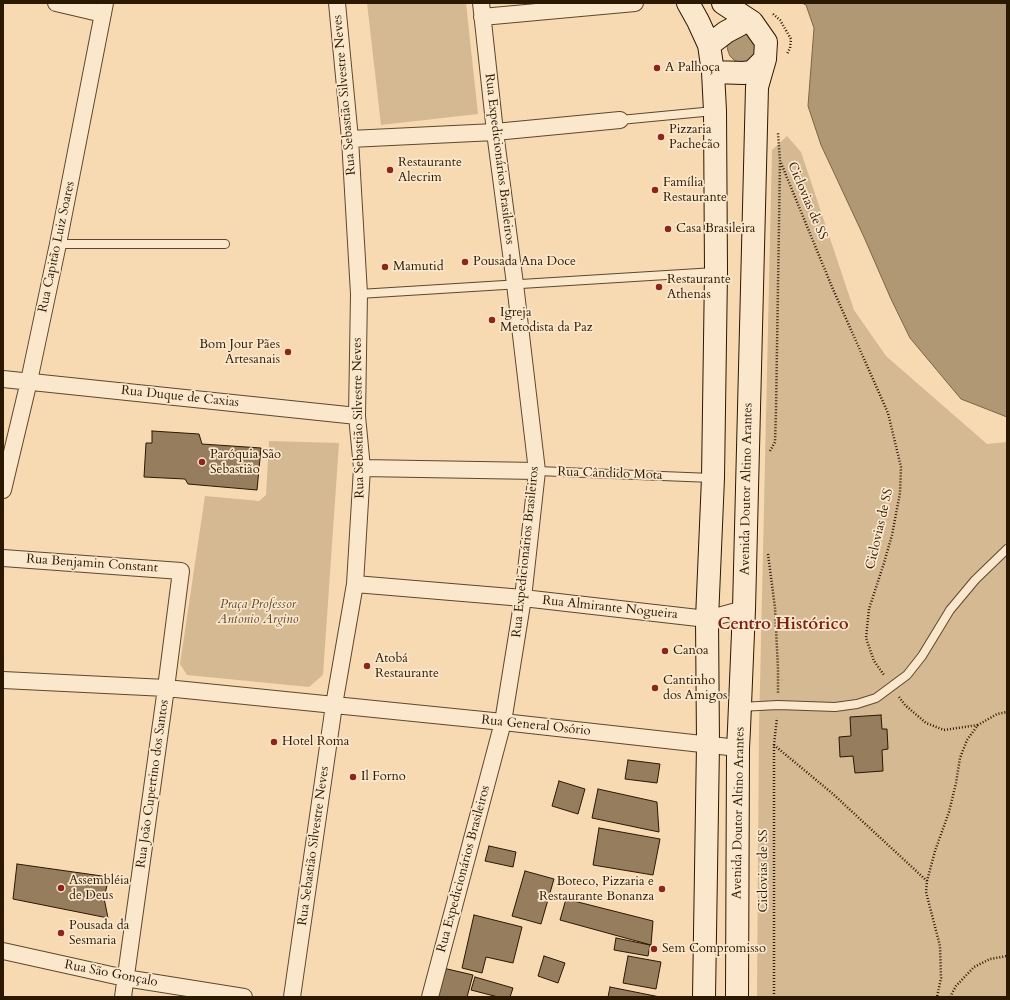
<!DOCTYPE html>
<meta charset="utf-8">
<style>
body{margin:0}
#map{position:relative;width:1010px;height:1000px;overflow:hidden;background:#f7dab1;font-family:Cardo,serif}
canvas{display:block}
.frame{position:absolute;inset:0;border:4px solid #2a1801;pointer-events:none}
</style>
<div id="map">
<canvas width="1010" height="1000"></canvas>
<div class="frame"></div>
</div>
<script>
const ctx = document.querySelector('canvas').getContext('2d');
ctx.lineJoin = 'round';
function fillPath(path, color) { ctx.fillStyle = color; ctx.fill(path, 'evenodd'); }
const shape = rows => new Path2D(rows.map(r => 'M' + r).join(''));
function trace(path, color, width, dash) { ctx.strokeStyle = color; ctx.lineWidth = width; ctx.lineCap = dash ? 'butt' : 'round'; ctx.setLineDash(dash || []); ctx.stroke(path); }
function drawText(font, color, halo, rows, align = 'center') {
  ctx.font = font + ' Cardo,serif'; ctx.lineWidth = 3.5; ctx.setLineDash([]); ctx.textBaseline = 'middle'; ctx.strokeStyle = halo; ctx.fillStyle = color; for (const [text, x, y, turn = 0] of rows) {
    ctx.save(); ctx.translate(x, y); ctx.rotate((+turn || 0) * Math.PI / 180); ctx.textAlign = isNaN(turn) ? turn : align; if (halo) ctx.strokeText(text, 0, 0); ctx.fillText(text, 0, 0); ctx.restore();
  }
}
const green = shape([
 [367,3,466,3,478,114,381,125],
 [787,136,801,152,854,310,886,356,987,444,1007,442,1007,997,757,997,759,729,772,150],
 [269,441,339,443,323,675,309,687,187,675,180,664,205,496,259,501,266,495]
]);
const water = shape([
 [802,3,1007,3,1007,417,961,399,910,338,891,299,864,237,821,145,808,106,814,28,806,5,802,3],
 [750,33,759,49,750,61,739,62,734,60,730,56,728,51,727,46,728,41,731,36,750,33]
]);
const building = shape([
 [152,431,199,434,202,444,261,448,257,490,188,484,185,479,144,477,146,443,152,443,152,431],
 [881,715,882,729,887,729,888,749,882,750,883,771,855,773,853,756,840,757,839,737,851,736,850,717,881,715],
 [628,760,660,764,657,783,625,779,628,760],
 [559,781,585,789,578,814,552,806,559,781],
 [598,789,657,802,659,832,592,818,598,789],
 [599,828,660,839,653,875,593,865,599,828],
 [489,846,516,852,513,867,485,861,489,846],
 [17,864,109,877,104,898,108,918,13,899,17,864],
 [525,871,554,879,541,924,512,916,525,871],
 [566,899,653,921,651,945,560,920,566,899],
 [474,915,522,927,513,963,486,957,482,973,462,968,474,915],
 [616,938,650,945,648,956,614,950,616,938],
 [544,956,565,963,558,983,538,976,544,956],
 [628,956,661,962,656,989,623,983,628,956],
 [443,968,473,975,467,997,436,997,443,968],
 [475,977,513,988,510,997,498,997,471,990,475,977],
 [610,987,660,997,608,997,610,987]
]);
const path = shape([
 [773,14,780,20,791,39,790,48,787,54],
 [781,163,832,287,888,413,901,467,900,493,892,535,884,563,869,609,866,638,874,661,884,675],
 [770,451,775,442,776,411,780,161,778,133],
 [768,554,775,608,778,669,778,693],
 [899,697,905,705,926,723,944,730,978,725],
 [774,745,833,794,927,881,926,892,940,946,941,978,937,997],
 [927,881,935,851,949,812,956,783,960,758,967,740,978,725,997,714,1007,712],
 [774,997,774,744,777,718],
 [950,997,956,986,974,967,990,959,1007,956]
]);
const service = shape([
 [620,120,714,111],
 [58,244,225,244],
 [359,294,715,272],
 [537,471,712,478],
 [740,707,778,705,835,707,857,704,876,698,907,675,922,656,950,610,975,580,1007,549]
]);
const minor = shape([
 [56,3,103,14],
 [482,17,635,3],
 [350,139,495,132,620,120],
 [3,379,357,416],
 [362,468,537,471],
 [3,490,29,381,58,244,105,3],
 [3,558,181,571,166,688,123,997],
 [355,584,523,598,707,619,744,609],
 [3,680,166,688,503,722,738,748],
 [3,951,125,978,244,997],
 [292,997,334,705,355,584,362,468,357,416,359,294,350,139,337,3],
 [430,997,503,722,523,598,537,471,515,284,495,132,481,3]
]);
const secondary = shape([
 [688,3,698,21,709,45,713,72,715,111,716,272,713,478,707,619,708,744,704,997],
 [723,3,752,22,766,42,765,59,757,87,744,609,739,729,738,748,737,997],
 [709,45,726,32,743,23,752,22],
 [713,72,743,73,752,72,765,59]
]);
const markers = [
 [657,68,4,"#8f2418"],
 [661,137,4,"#8f2418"],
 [390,170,4,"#8f2418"],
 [655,190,4,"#8f2418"],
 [668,229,4,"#8f2418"],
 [465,262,4,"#8f2418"],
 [385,267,4,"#8f2418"],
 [659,287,4,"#8f2418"],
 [492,320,4,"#8f2418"],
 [288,352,4,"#8f2418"],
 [202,462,4,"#8f2418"],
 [665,651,4,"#8f2418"],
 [367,666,4,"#8f2418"],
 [655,688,4,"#8f2418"],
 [274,742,4,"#8f2418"],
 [353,777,4,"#8f2418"],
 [61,888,4,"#8f2418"],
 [662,889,4,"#8f2418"],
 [61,933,4,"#8f2418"],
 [654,949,4,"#8f2418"]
];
const poiNames = [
 ["A Palhoça",665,68],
 ["Pizzaria",669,130],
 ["Pachecão",669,145],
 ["Restaurante",398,163],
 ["Alecrim",398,178],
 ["Família",663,183],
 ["Restaurante",663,198],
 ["Casa Brasileira",676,229],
 ["Pousada Ana Doce",473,262],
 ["Mamutid",393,267],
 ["Restaurante",667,280],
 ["Athenas",667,295],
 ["Igreja",500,313],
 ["Metodista da Paz",500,328],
 ["Bom Jour Pães",280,345,"right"],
 ["Artesanais",280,360,"right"],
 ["Paróquia São",210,455],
 ["Sebastião",210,470],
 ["Canoa",673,651],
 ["Atobá",375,659],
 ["Restaurante",375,674],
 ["Cantinho",663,681],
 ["dos Amigos",663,696],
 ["Hotel Roma",282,742],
 ["Il Forno",361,777],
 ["Assembléia",69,881],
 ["de Deus",69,896],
 ["Boteco, Pizzaria e",654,882,"right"],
 ["Restaurante Bonanza",654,897,"right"],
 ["Pousada da",69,926],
 ["Sesmaria",69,941],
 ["Sem Compromisso",662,949]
];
const streetNames = [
 ["Rua Sebastião Silvestre Neves",345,95,-95],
 ["Rua Expedicionários Brasileiros",499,159,83],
 ["Ciclovias de SS",807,201,67],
 ["Rua Capitão Luiz Soares",57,247,-78],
 ["Rua Duque de Caxias",180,397,6],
 ["Rua Sebastião Silvestre Neves",359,418,-91],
 ["Rua Cândido Mota",610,474,2],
 ["Avenida Doutor Altino Arantes",747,489,-89],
 ["Ciclovias de SS",880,529,-77],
 ["Rua Expedicionários Brasileiros",526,552,-84],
 ["Rua Benjamin Constant",92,564,4],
 ["Rua Almirante Nogueira",610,608,6],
 ["Rua General Osório",536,726,6],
 ["Rua João Cupertino dos Santos",153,784,-82],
 ["Avenida Doutor Altino Arantes",739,813,-89],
 ["Rua Sebastião Silvestre Neves",314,846,-82],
 ["Rua Expedicionários Brasileiros",464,869,-75],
 ["Ciclovias de SS",764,871,-90],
 ["Rua São Gonçalo",111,974,11]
];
const parkNames = [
 ["Praça Professor",258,605],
 ["Antonio Argino",258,620]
];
const districtNames = [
 ["Centro Histórico",783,625]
];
fillPath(green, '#d4b993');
fillPath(water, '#b19875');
trace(water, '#7b6547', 1);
fillPath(building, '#957d5d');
trace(building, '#2a1801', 1);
trace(service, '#5d482d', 10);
trace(minor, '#5d482d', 18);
trace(secondary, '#2a1801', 24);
trace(path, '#2a1801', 2.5, [1, 2]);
trace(service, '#fae7cc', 8);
trace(minor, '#fae7cc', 16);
trace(secondary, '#fae7cc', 22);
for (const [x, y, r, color] of markers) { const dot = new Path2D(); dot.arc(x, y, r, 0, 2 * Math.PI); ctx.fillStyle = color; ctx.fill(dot); trace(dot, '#fae7cc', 1.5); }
drawText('13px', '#2a1801', '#fae7cc', poiNames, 'left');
drawText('13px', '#2a1801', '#fae7cc', streetNames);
drawText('italic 13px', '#5d482d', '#fae7cc', parkNames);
drawText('bold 17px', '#7a1f14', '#fae7cc', districtNames);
</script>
